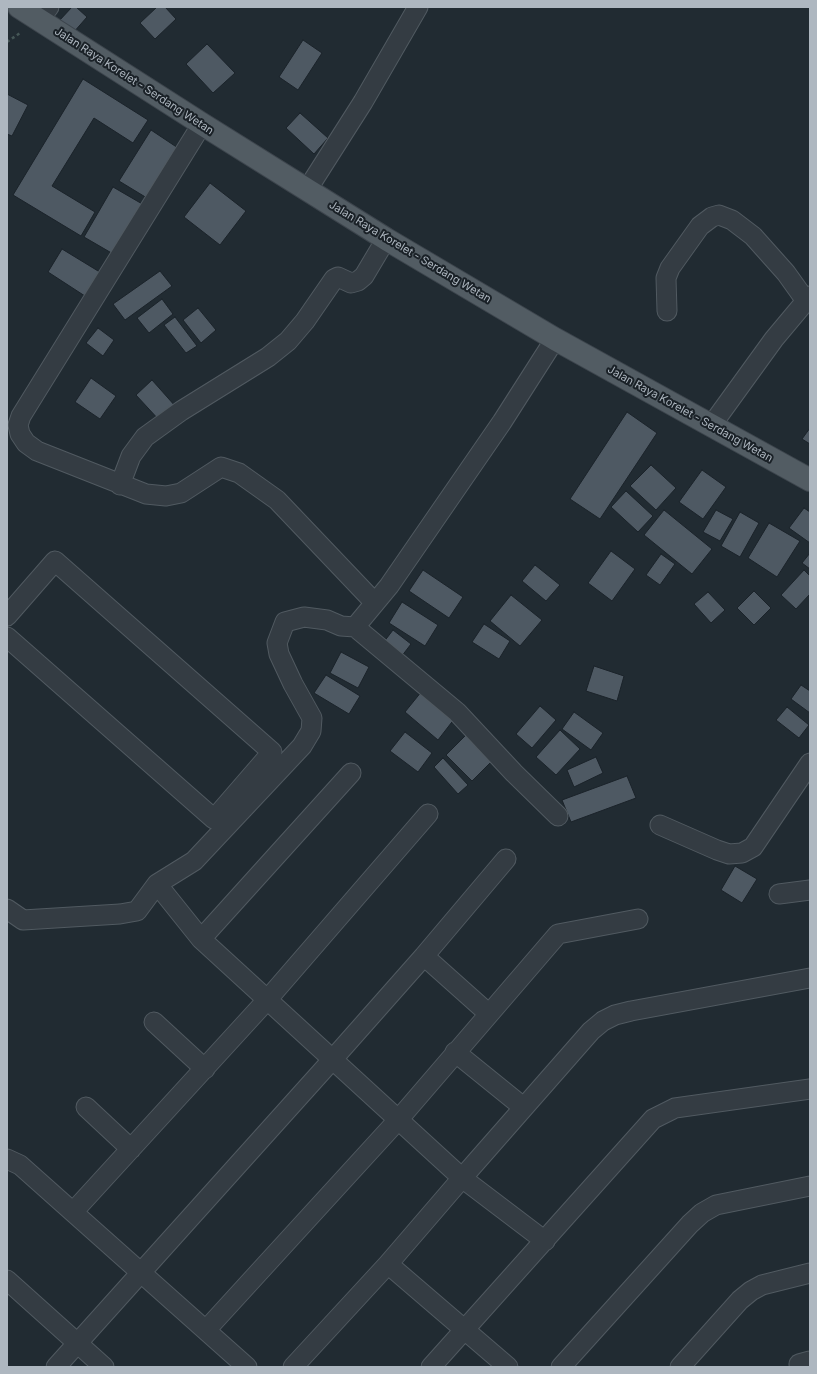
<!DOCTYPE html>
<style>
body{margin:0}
#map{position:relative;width:817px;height:1374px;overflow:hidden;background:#212b32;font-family:Inter,sans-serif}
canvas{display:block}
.frame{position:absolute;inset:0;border:8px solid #aeb7c0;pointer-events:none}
</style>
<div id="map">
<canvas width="817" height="1374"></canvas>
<div class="frame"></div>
</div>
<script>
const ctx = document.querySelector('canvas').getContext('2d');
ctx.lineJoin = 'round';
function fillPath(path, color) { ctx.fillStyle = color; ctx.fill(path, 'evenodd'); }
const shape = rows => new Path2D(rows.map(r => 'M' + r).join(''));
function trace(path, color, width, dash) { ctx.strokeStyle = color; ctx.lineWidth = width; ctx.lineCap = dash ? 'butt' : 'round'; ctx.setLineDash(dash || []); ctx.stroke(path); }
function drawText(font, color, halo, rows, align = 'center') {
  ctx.font = font + ' Inter,sans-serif'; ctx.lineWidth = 4; ctx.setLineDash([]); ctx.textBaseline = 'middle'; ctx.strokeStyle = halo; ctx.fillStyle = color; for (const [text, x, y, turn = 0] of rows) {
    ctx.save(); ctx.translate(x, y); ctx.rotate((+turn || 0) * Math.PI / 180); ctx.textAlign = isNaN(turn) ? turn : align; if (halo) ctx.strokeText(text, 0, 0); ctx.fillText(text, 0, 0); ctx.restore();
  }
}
const building = shape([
 [72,7,76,7,87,17,73,33,59,21,72,7],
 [157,7,165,7,176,19,155,39,140,23,157,7],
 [303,40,322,53,298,90,279,77,303,40],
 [207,44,235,73,213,93,186,64,207,44],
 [83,79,148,120,133,143,94,118,52,186,95,212,81,236,13,195,83,79],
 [7,94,28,105,12,136,7,134,7,94],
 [300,113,328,138,314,154,286,128,300,113],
 [151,130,178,148,147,198,119,181,151,130],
 [210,183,246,211,220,245,184,217,210,183],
 [113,187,144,205,115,255,84,237,113,187],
 [62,249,103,274,88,298,48,272,62,249],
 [160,271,172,286,125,320,113,304,160,271],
 [162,299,173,314,149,333,137,318,162,299],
 [198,308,216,330,201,343,183,320,198,308],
 [175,317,197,346,186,353,164,325,175,317],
 [98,328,114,340,103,356,86,343,98,328],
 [91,378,116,396,100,419,75,402,91,378],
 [152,380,176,407,160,421,136,395,152,380],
 [627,412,657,433,600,519,570,499,627,412],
 [810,428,810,444,802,439,810,428],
 [651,465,676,488,656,510,630,486,651,465],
 [702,470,726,487,703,519,679,502,702,470],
 [626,491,653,516,638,532,611,507,626,491],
 [804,508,810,512,810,543,789,528,804,508],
 [664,510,712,549,692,574,644,535,664,510],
 [716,510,733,519,720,541,703,532,716,510],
 [740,512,759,523,740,557,721,546,740,512],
 [769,523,800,541,777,577,748,558,769,523],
 [611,551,635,569,612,601,588,583,611,551],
 [810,553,810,569,802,563,810,553],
 [661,554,675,564,660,585,646,575,661,554],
 [535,565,560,585,546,601,522,581,535,565],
 [423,570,463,597,449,618,409,591,423,570],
 [804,570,810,576,810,594,796,609,781,595,804,570],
 [754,591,771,608,754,625,737,608,754,591],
 [708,592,725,610,711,623,694,604,708,592],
 [511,595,542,620,520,646,490,621,511,595],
 [402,602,438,625,425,646,389,623,402,602],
 [484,624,510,641,499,659,472,642,484,624],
 [393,630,411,644,398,661,380,647,393,630],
 [341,652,369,667,358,688,330,673,341,652],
 [594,666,624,676,617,701,586,691,594,666],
 [326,675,360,696,349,714,314,693,326,675],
 [801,685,810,691,810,713,791,699,801,685],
 [422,691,455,718,438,740,405,712,422,691],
 [540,706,556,720,532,748,516,734,540,706],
 [787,707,809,725,799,738,776,720,787,707],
 [574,712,603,733,591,750,562,729,574,712],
 [560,730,580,749,556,775,536,757,560,730],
 [405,732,432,753,418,772,390,751,405,732],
 [469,732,495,758,472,781,446,755,469,732],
 [596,757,603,773,574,787,567,770,596,757],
 [443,758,468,785,458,794,434,767,443,758],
 [627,776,636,798,571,822,562,800,627,776],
 [735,866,757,879,742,903,721,890,735,866]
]);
const path = shape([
 [7,42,20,33]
]);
const street = shape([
 [38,20,49,7],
 [202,124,21,416,18,425,20,434,26,443,37,451,146,494,166,496,181,493,221,467,239,473,277,500,375,603],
 [307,190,363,102,418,7],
 [667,311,666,278,670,268,700,226,712,217,719,215,732,220,753,236,786,273,806,301],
 [711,426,774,339,810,296],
 [120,485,131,456,145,437,181,411,268,357,288,341,305,321,334,279,338,277,351,283,358,281,364,276,386,239],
 [7,616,55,561,272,752,214,819,7,637],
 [355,627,457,712,514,773,558,816],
 [660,825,717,850,729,854,742,853,753,847,810,763],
 [157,884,201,939,462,1178,591,1031,603,1021,615,1015,631,1011,810,978],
 [779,894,810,890],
 [7,909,23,920,120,914,137,911,157,884,194,861,302,746,311,731,312,718,293,684,279,654,277,643,285,622,304,617,327,620,341,626,355,627,389,586,502,422,555,339],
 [201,939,351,773],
 [424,956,489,1014],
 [154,1022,205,1069],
 [455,1052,523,1107],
 [86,1107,131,1149],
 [7,1159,20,1165,247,1367],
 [73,1212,267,1000,428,814],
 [388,1264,508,1367],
 [7,1280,104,1367],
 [206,1330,398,1120,558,934,638,919],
 [799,1364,810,1361],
 [56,1367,332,1060,424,956,506,859],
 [293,1367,388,1264,462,1178,545,1241],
 [431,1367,653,1119,675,1108,810,1089],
 [561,1367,690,1224,702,1213,716,1205,810,1186],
 [680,1367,740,1300,751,1291,762,1285,810,1273]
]);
const primary = shape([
 [19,7,202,124,386,239,555,339,810,480]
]);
const streetNames = [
 ["Jalan Raya Korelet - Serdang Wetan",134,81,33],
 ["Jalan Raya Korelet - Serdang Wetan",410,252,31],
 ["Jalan Raya Korelet - Serdang Wetan",690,414,29]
];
fillPath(building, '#4e5963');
trace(building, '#1b232a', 1);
trace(street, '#515a61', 21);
trace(primary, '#3d454d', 24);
trace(path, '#465757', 2.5, [3, 3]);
trace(street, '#343c43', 19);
trace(primary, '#525c63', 22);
drawText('11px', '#aeb7c0', '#1a2127', streetNames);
</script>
